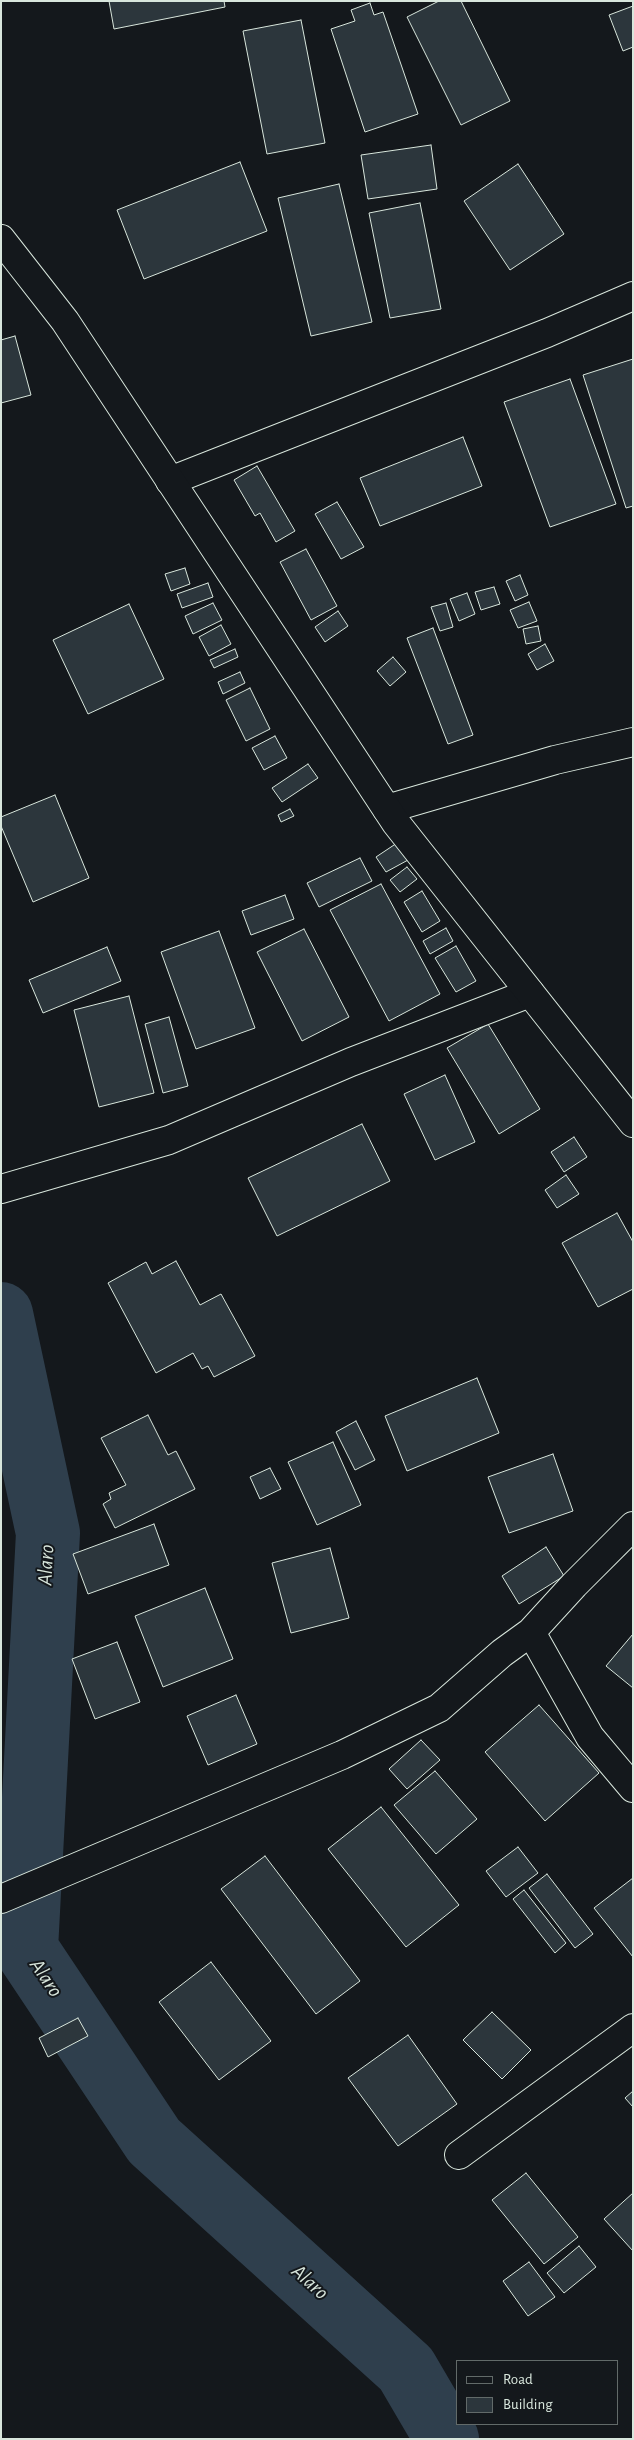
<!DOCTYPE html>
<style>
body{margin:0}
#map{position:relative;width:634px;height:2440px;overflow:hidden;background:#14181c;font-family:"Alegreya Sans",sans-serif}
canvas{display:block}
.frame{position:absolute;inset:0;border:2px solid #d8e6dc;pointer-events:none}
.legend{position:absolute;left:456px;top:2360px;width:162px;height:65px;box-sizing:border-box;background:#14181c;border:1px solid #626a69;margin:0;padding:6px 9px;list-style:none;font-size:15px;color:#d8e6dc}
.legend li{display:flex;align-items:center;gap:10px;height:25px}
.legend b{width:25px;border:1px solid #626a69}
</style>
<div id="map">
<canvas width="634" height="2440"></canvas>
<div class="frame"></div>
<ul class="legend">
<li><b style="height:6px;background:#14181c"></b>Road</li>
<li><b style="height:14px;background:#2c363c"></b>Building</li>
</ul>
</div>
<script>
const ctx = document.querySelector('canvas').getContext('2d');
ctx.lineJoin = 'round';
const shape = rows => new Path2D(rows.map(r => 'M' + r).join(''));
function trace(path, color, width, dash) { ctx.strokeStyle = color; ctx.lineWidth = width; ctx.lineCap = dash ? 'butt' : 'round'; ctx.setLineDash(dash || []); ctx.stroke(path); }
function fillPath(path, color) { ctx.fillStyle = color; ctx.fill(path, 'evenodd'); }
function drawText(font, color, halo, rows, align = 'center') {
  ctx.font = font + ' "Alegreya Sans",sans-serif'; ctx.lineWidth = 4; ctx.setLineDash([]); ctx.textBaseline = 'middle'; ctx.strokeStyle = halo; ctx.fillStyle = color; for (const [text, x, y, turn = 0] of rows) {
    ctx.save(); ctx.translate(x, y); ctx.rotate((+turn || 0) * Math.PI / 180); ctx.textAlign = isNaN(turn) ? turn : align; if (halo) ctx.strokeText(text, 0, 0); ctx.fillText(text, 0, 0); ctx.restore();
  }
}
const river = shape([
 [1,1314,48,1533,26,1949,154,2141,406,2369,447,2439]
]);
const building = shape([
 [109,1,224,1,225,7,114,29,109,1],
 [439,1,461,1,510,101,461,125,407,17,439,1],
 [370,3,374,15,383,12,418,114,365,132,331,29,355,21,351,10,370,3],
 [633,6,633,47,623,51,609,15,633,6],
 [301,20,325,143,267,154,243,31,301,20],
 [431,145,437,189,368,199,361,155,431,145],
 [240,162,267,231,144,279,117,210,240,162],
 [518,164,564,234,510,270,464,201,518,164],
 [339,184,372,322,311,336,278,198,339,184],
 [420,203,441,309,390,318,369,213,420,203],
 [15,336,31,395,1,403,1,340,15,336],
 [633,359,633,506,626,508,583,375,633,359],
 [570,379,616,504,550,527,504,402,570,379],
 [463,437,482,486,380,526,360,478,463,437],
 [257,466,295,531,276,542,260,513,255,516,234,480,257,466],
 [337,502,364,547,341,559,315,514,337,502],
 [306,549,337,606,311,620,280,562,306,549],
 [185,568,190,584,171,591,165,574,185,568],
 [520,575,528,595,515,601,506,581,520,575],
 [208,583,213,597,182,608,177,594,208,583],
 [494,587,500,604,481,610,475,592,494,587],
 [467,593,475,614,459,621,450,599,467,593],
 [529,602,537,621,518,628,510,610,529,602],
 [213,603,222,620,193,634,185,616,213,603],
 [446,603,453,627,440,631,431,607,446,603],
 [129,604,164,679,88,714,53,640,129,604],
 [338,611,348,626,325,642,315,627,338,611],
 [221,625,231,644,209,656,199,637,221,625],
 [538,626,541,641,526,644,523,629,538,626],
 [433,628,473,735,448,744,407,638,433,628],
 [545,644,554,661,537,670,528,654,545,644],
 [235,649,238,657,214,668,210,660,235,649],
 [393,657,406,672,390,686,377,671,393,657],
 [240,672,245,683,223,694,218,682,240,672],
 [250,688,270,729,246,741,226,700,250,688],
 [275,736,287,758,264,770,252,748,275,736],
 [308,764,318,778,282,802,272,788,308,764],
 [55,795,89,878,33,902,1,826,1,817,55,795],
 [290,809,294,816,281,822,278,815,290,809],
 [397,843,408,860,386,872,376,857,397,843],
 [360,858,372,881,319,907,307,883,360,858],
 [407,867,417,879,400,892,390,880,407,867],
 [381,884,440,994,389,1021,330,910,381,884],
 [422,891,440,921,422,932,404,902,422,891],
 [285,895,294,919,251,935,242,911,285,895],
 [446,928,453,941,430,954,423,941,446,928],
 [304,929,349,1017,302,1041,257,952,304,929],
 [219,931,255,1028,196,1049,161,952,219,931],
 [456,946,476,981,456,992,435,958,456,946],
 [107,947,121,981,43,1013,29,980,107,947],
 [129,996,154,1093,99,1107,74,1010,129,996],
 [169,1017,188,1086,163,1093,145,1024,169,1017],
 [488,1024,540,1109,499,1134,447,1048,488,1024],
 [445,1075,475,1142,435,1160,404,1094,445,1075],
 [362,1124,390,1181,277,1236,248,1178,362,1124],
 [574,1137,587,1157,564,1172,551,1152,574,1137],
 [566,1175,579,1194,557,1208,545,1190,566,1175],
 [617,1213,633,1242,633,1289,598,1307,562,1243,617,1213],
 [176,1261,200,1305,221,1294,255,1356,214,1377,208,1366,202,1369,193,1353,156,1373,108,1283,146,1262,152,1274,176,1261],
 [477,1378,499,1433,407,1471,385,1416,477,1378],
 [148,1415,168,1455,176,1451,195,1489,115,1528,103,1504,111,1499,109,1493,126,1485,101,1438,148,1415],
 [356,1421,375,1460,355,1470,336,1432,356,1421],
 [333,1442,361,1505,317,1525,288,1462,333,1442],
 [553,1454,573,1511,509,1533,488,1477,553,1454],
 [270,1468,281,1489,260,1499,250,1477,270,1468],
 [154,1524,169,1565,88,1594,73,1554,154,1524],
 [546,1547,564,1576,519,1604,502,1576,546,1547],
 [330,1548,349,1618,291,1633,272,1563,330,1548],
 [205,1588,233,1659,163,1687,135,1616,205,1588],
 [633,1634,633,1688,606,1666,633,1634],
 [117,1642,140,1702,95,1719,72,1659,117,1642],
 [236,1695,257,1744,208,1765,187,1716,236,1695],
 [539,1705,599,1773,545,1821,485,1752,539,1705],
 [421,1740,440,1760,407,1789,389,1769,421,1740],
 [435,1771,477,1819,436,1854,394,1805,435,1771],
 [381,1807,459,1905,406,1947,328,1849,381,1807],
 [518,1847,538,1873,506,1897,486,1871,518,1847],
 [265,1856,360,1981,316,2014,221,1889,265,1856],
 [547,1874,593,1934,575,1948,529,1888,547,1874],
 [633,1878,633,1957,594,1908,633,1878],
 [524,1890,566,1943,555,1953,513,1899,524,1890],
 [211,1962,271,2041,219,2080,159,2002,211,1962],
 [492,2012,531,2050,502,2079,463,2040,492,2012],
 [78,2018,88,2036,48,2057,39,2038,78,2018],
 [408,2035,457,2104,398,2146,348,2078,408,2035],
 [633,2091,633,2107,625,2098,633,2091],
 [526,2173,578,2237,544,2264,492,2200,526,2173],
 [633,2193,633,2251,604,2219,633,2193],
 [579,2246,596,2267,564,2293,547,2273,579,2246],
 [529,2262,555,2297,528,2316,503,2281,529,2262]
]);
const street = shape([
 [170,481,547,333,633,296],
 [387,809,555,760,633,742],
 [1,1189,169,1140,351,1062,530,993],
 [531,1632,590,1737,633,1788],
 [1,1899,342,1755,439,1708,502,1653,531,1632,574,1585,633,1526],
 [459,2155,633,2028]
]);
const secondary = shape([
 [1,239,65,321,396,823,633,1123]
]);
const waterNames = [
 ["Alaro",46,1565,-87],
 ["Alaro",46,1978,56],
 ["Alaro",310,2282,42]
];
trace(river, '#2f3f4d', 64);
fillPath(building, '#2c363c');
trace(building, '#d8e6dc', 1);
trace(street, '#d8e6dc', 30);
trace(secondary, '#d8e6dc', 30);
trace(street, '#14181c', 28);
trace(secondary, '#14181c', 28);
drawText('italic 21px', '#d8e6dc', '#14181c', waterNames);
</script>
